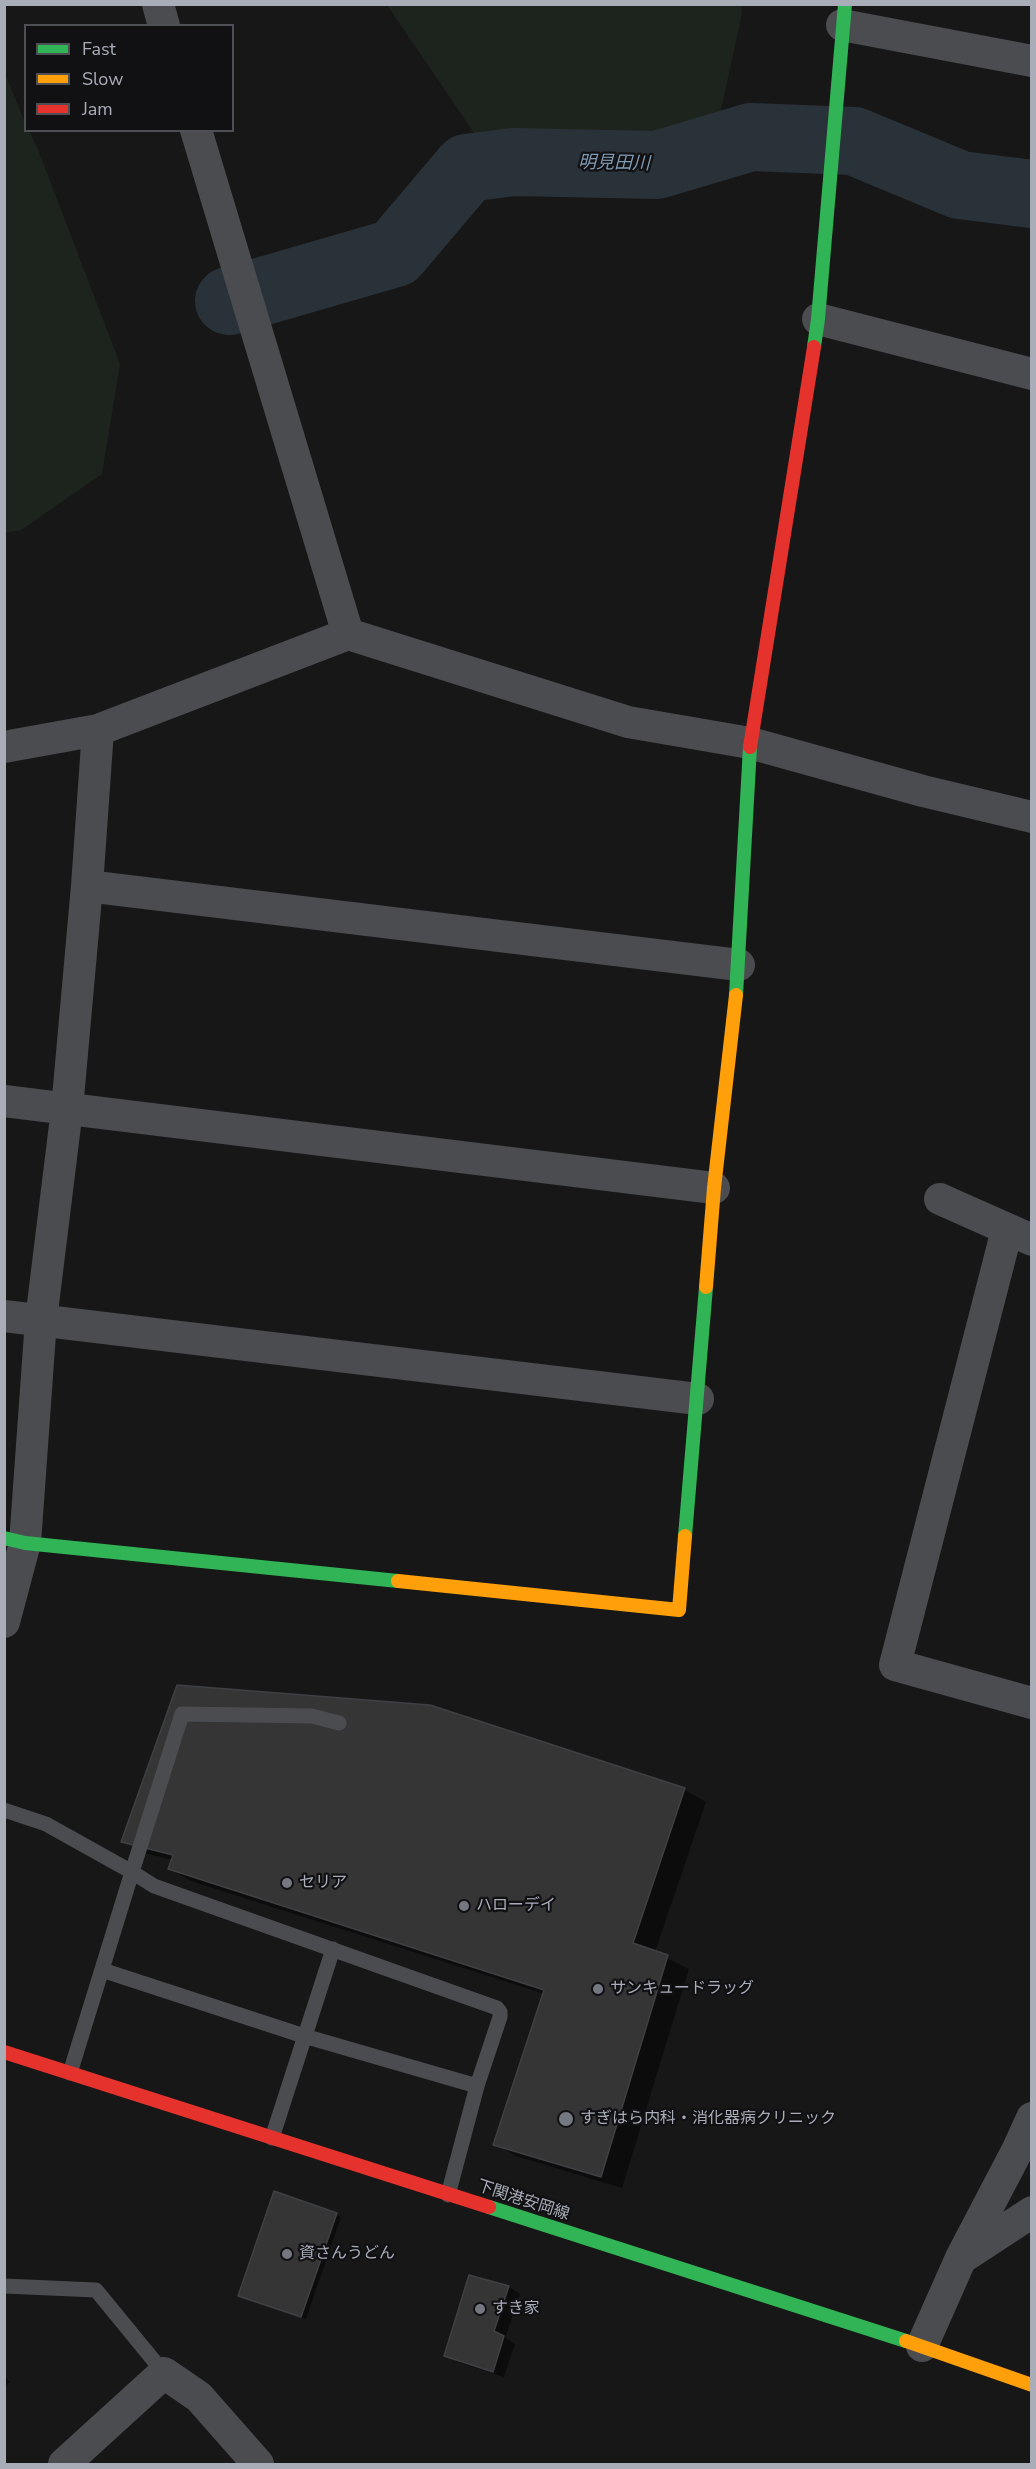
<!DOCTYPE html>
<meta charset="utf-8">
<style>
body{margin:0}
#map{position:relative;width:1036px;height:2469px;overflow:hidden;background:#171717;font-family:"Nunito Sans",sans-serif}
canvas{display:block}
.frame{position:absolute;inset:0;border:6px solid #a8adb8;pointer-events:none}
.legend{position:absolute;left:24px;top:24px;width:210px;height:108px;box-sizing:border-box;background:#111113;border:2px solid #4d4f55;margin:0;padding:8px 10px;list-style:none;font-size:18px;color:#a8adb8}
.legend li{display:flex;align-items:center;gap:12px;height:30px}
.legend b{width:30px;border:2px solid #4d4f55}
</style>
<div id="map">
<canvas width="1036" height="2469"></canvas>
<div class="frame"></div>
<ul class="legend">
<li><b style="height:8px;background:#30b455"></b>Fast</li>
<li><b style="height:8px;background:#ff9f0a"></b>Slow</li>
<li><b style="height:8px;background:#e5322d"></b>Jam</li>
</ul>
</div>
<script>
const ctx = document.querySelector('canvas').getContext('2d');
ctx.lineJoin = 'round';
function fillPath(path, color) { ctx.fillStyle = color; ctx.fill(path, 'evenodd'); }
const shape = rows => new Path2D(rows.map(r => 'M' + r).join(''));
function trace(path, color, width, dash) { ctx.strokeStyle = color; ctx.lineWidth = width; ctx.lineCap = dash ? 'butt' : 'round'; ctx.setLineDash(dash || []); ctx.stroke(path); }
function drawText(font, color, halo, rows, align = 'center') {
  ctx.font = font + ' "Nunito Sans","Noto Sans JP",sans-serif'; ctx.lineWidth = 4.5; ctx.setLineDash([]); ctx.textBaseline = 'middle'; ctx.strokeStyle = halo; ctx.fillStyle = color; for (const [text, x, y, turn = 0] of rows) {
    ctx.save(); ctx.translate(x, y); ctx.rotate((+turn || 0) * Math.PI / 180); ctx.textAlign = isNaN(turn) ? turn : align; if (halo) ctx.strokeText(text, 0, 0); ctx.fillText(text, 0, 0); ctx.restore();
  }
}
const green = shape([
 [387,5,741,5,742,14,712,151,661,173,517,196],
 [5,74,25,122,26,130,29,131,39,152,120,364,102,474,21,530,5,533]
]);
const shadow = shape([
 [430,1707,685,1790,706,1802,655,1952,689,1969,622,2188,516,2156,495,2144,545,1994,191,1881,170,1869,173,1860,144,1853,123,1841],
 [336,2214,341,2217,306,2319,239,2295],
 [470,2277,509,2287,520,2294,505,2338,515,2344,504,2377,457,2362,445,2355],
 [4,2376,10,2382,4,2387]
]);
const river = shape([
 [229,301,395,253,467,168,513,162,657,165,751,137,854,141,960,185,1032,194]
]);
const building = shape([
 [177,1685,430,1705,685,1788,633,1943,668,1955,601,2177,493,2145,544,1990,168,1869,173,1855,121,1842,177,1685],
 [274,2191,337,2213,301,2317,238,2296,274,2191],
 [469,2275,509,2286,494,2331,504,2336,493,2372,444,2356,469,2275]
]);
const lane = shape([
 [339,1723,312,1716,182,1714,132,1872,154,1886,497,2008,500,2012,500,2017,477,2086,448,2195],
 [4,1810,46,1824,132,1872,70,2073],
 [102,1970,304,2036,477,2086],
 [272,2138,333,1949],
 [4,2286,96,2290,164,2373]
]);
const street = shape([
 [158,4,164,26],
 [842,25,1032,61],
 [196,130,348,634],
 [818,319,1032,374],
 [4,747,98,730,348,634,628,722,750,743,923,791,1032,817],
 [87,886,739,965],
 [4,1101,714,1188],
 [940,1199,1032,1240],
 [1007,1230,895,1665,1032,1703],
 [4,1316,698,1399],
 [4,1622,25,1543,41,1320,67,1109,87,886,98,730],
 [965,2256,1032,2212],
 [922,2346,961,2258,1017,2151,1032,2118],
 [64,2464,164,2373,199,2397,258,2464]
]);
const fast = shape([
 [814,347,818,319,845,4],
 [736,995,750,747],
 [685,1536,706,1287],
 [4,1538,25,1543,398,1581],
 [489,2207,906,2341]
]);
const slow = shape([
 [706,1287,714,1188,736,995],
 [398,1581,679,1610,685,1536],
 [906,2341,1032,2385]
]);
const jam = shape([
 [750,747,814,347],
 [4,2052,489,2207]
]);
const markers = [
 [287,1883,6,"#757880"],
 [464,1906,6,"#757880"],
 [598,1989,6,"#757880"],
 [566,2119,8,"#757880"],
 [287,2254,6,"#757880"],
 [480,2309,6,"#757880"]
];
const poiNames = [
 ["セリア",299,1883],
 ["ハローデイ",476,1906],
 ["サンキュードラッグ",610,1989],
 ["すぎはら内科・消化器病クリニック",580,2119],
 ["資さんうどん",299,2254],
 ["すき家",492,2309]
];
const streetNames = [
 ["下関港安岡線",523,2201,18]
];
const waterNames = [
 ["明見田川",614,164,1]
];
fillPath(green, '#1d241e');
fillPath(shadow, '#0007');
trace(river, '#2a3239', 68);
fillPath(building, '#353536');
trace(building, '#3f4043', 1.5);
trace(lane, '#4b4c50', 15);
trace(street, '#4b4c50', 32);
trace(fast, '#30b455', 14);
trace(slow, '#ff9f0a', 14);
trace(jam, '#e5322d', 14);
for (const [x, y, r, color] of markers) { const dot = new Path2D(); dot.arc(x, y, r, 0, 2 * Math.PI); ctx.fillStyle = color; ctx.fill(dot); trace(dot, '#111113', 2); }
drawText('16px', '#a8adb8', '#111113', poiNames, 'left');
drawText('16px', '#a8adb8', '#111113', streetNames);
drawText('italic 18px', '#7f9bb3', '#111113', waterNames);
</script>
